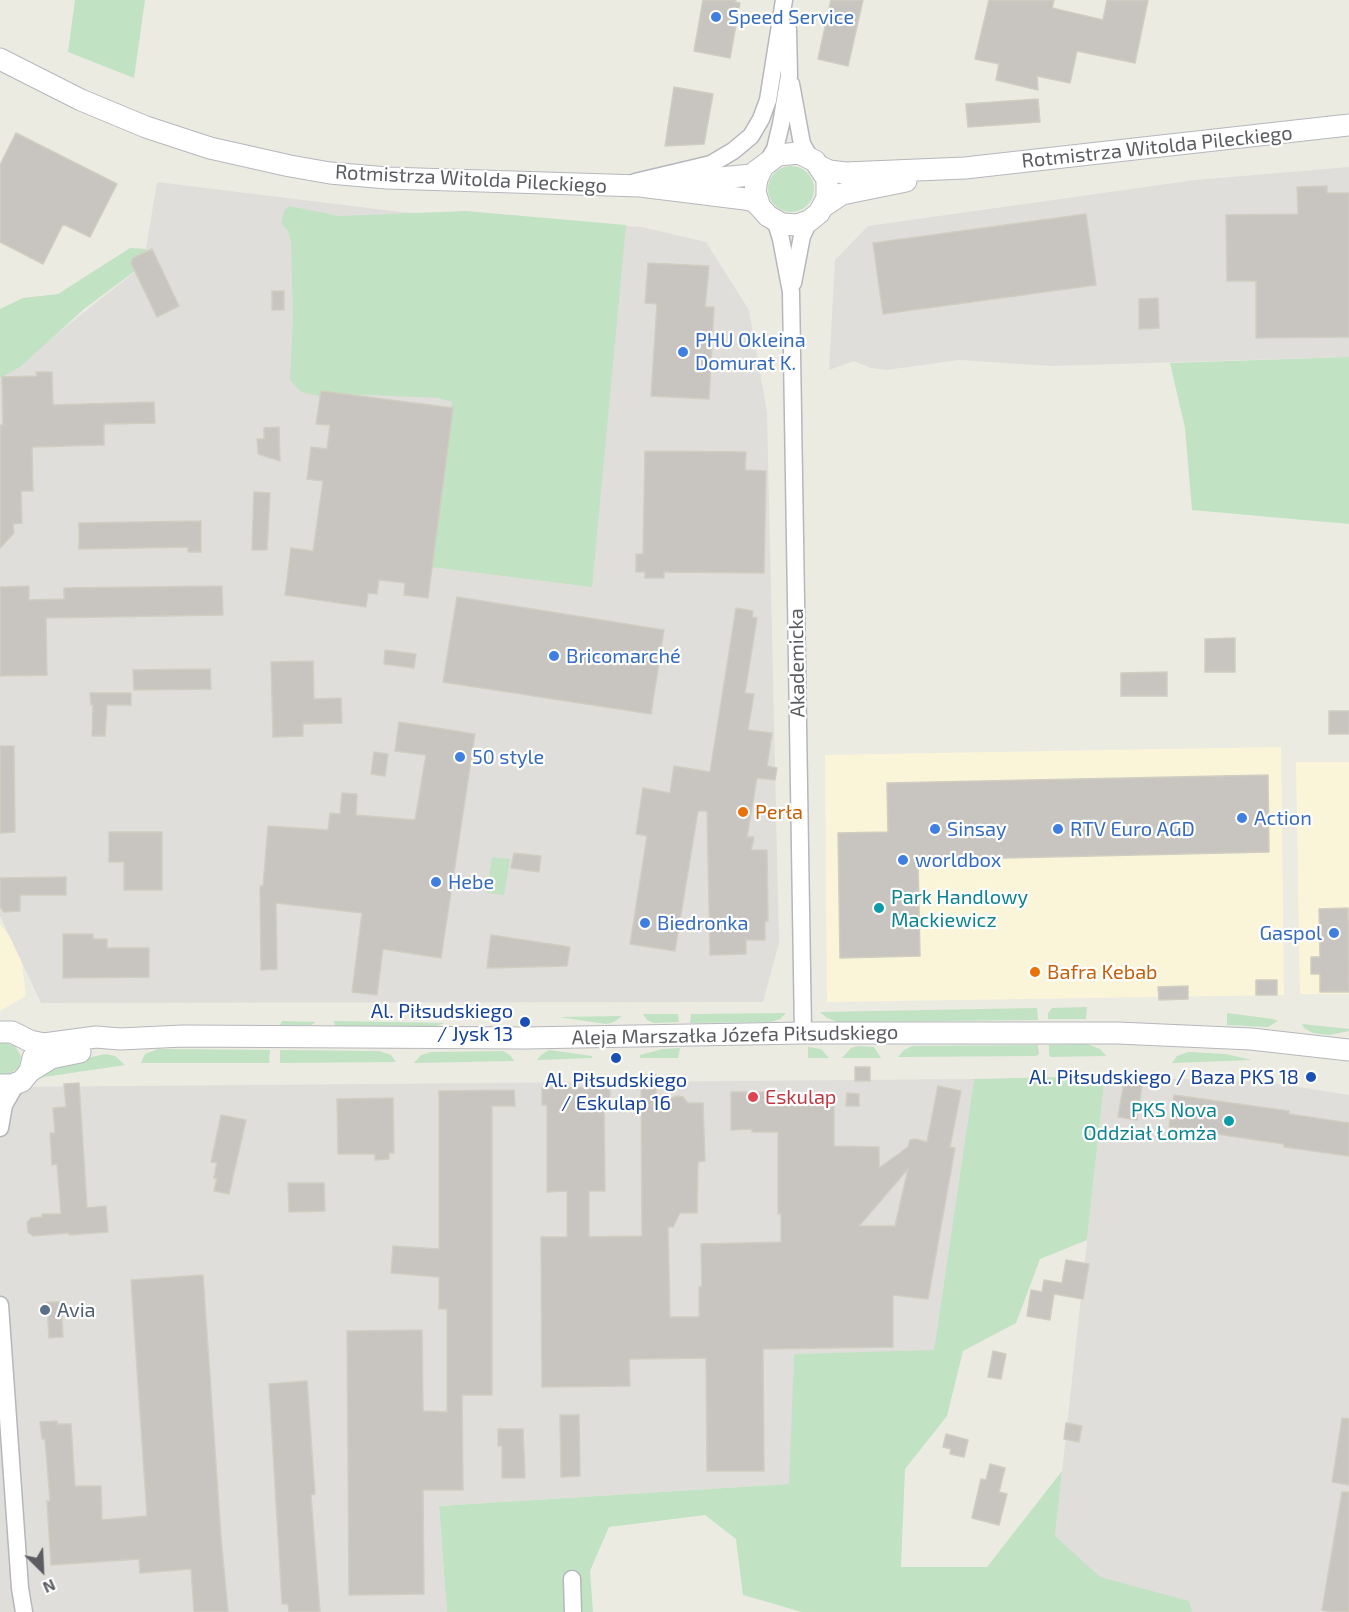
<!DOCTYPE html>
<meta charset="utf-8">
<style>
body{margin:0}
#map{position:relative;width:1349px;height:1612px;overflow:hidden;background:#ecebe2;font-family:"Exo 2",sans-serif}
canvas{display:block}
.north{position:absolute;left:12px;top:1540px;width:60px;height:60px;-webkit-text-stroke:4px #fff;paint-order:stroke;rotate:156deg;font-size:16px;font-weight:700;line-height:24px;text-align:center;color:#5b5d62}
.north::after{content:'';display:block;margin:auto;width:21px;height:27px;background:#5b5d62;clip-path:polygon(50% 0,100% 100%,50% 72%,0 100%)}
</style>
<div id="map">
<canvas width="1349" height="1612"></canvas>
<div class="north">N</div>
</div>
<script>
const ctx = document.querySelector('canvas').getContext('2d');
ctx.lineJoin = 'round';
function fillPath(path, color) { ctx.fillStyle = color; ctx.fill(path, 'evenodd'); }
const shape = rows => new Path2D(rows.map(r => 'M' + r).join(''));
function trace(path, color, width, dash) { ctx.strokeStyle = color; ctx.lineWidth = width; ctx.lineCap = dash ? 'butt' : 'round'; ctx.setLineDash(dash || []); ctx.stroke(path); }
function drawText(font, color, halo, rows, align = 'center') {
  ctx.font = font + ' "Exo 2",sans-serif'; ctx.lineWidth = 4.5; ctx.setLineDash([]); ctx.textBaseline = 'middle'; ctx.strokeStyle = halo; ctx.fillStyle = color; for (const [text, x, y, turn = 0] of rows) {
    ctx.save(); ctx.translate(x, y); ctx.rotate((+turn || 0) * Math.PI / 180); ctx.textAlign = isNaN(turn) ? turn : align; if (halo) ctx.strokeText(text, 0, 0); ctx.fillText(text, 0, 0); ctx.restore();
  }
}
const commercial = shape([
 [1281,747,1284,995,827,1002,825,755],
 [1296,762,1349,762,1349,994,1300,994],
 [0,924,20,949,26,996,0,1011]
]);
const industrial = shape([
 [1349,167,1349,357,1051,366,959,360,886,370,871,368,854,361,829,370,835,260,868,226,1195,180],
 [157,182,401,212,642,227,706,242,749,310,767,412,779,943,763,1002,41,1003,0,916,0,376,49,340,147,262,146,248],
 [1105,1076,1267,1082,1349,1095,1349,1612,1057,1612,1055,1536],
 [974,1079,934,1351,794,1354,790,1484,439,1506,447,1612,0,1612,0,1087]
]);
const green = shape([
 [75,0,145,0,134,78,68,52],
 '768 189a23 23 0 1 1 46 0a23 23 0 1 1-46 0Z',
 [289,206,339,216,466,211,626,225,592,587,432,567,452,402,439,398,345,394,319,396,301,392,290,380,293,316,291,242,288,231,281,223,284,211],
 [130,248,146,249,147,262,84,309,20,367,0,378,0,309,23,298,58,294],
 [1349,357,1349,524,1192,510,1185,428,1170,363],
 [492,857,510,859,504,895,487,893],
 [1087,1007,1086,1019,1048,1019,1048,1013,1052,1008],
 [1037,1008,1038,1020,838,1022,827,1018,820,1012],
 [786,1013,780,1019,771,1022,690,1023,691,1014],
 [1227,1013,1273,1019,1278,1021,1268,1027,1227,1025],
 [643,1014,678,1014,679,1022,654,1023,647,1020],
 [622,1016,614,1022,606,1024,559,1017],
 [282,1021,316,1022,311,1025,280,1025],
 [334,1021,445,1023,434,1027,335,1026],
 [1302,1024,1349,1029,1349,1031,1329,1035,1313,1033,1304,1028],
 [3,1042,15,1046,21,1056,19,1068,7,1075,0,1074,0,1043],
 [1087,1044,1100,1049,1106,1056,1050,1057,1049,1054,1049,1045],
 [1038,1045,1039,1054,1036,1056,898,1057,904,1050,912,1046],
 [858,1046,874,1047,881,1058,842,1058,851,1048],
 [808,1047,821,1049,829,1058,808,1058],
 [680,1048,678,1058,640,1058,640,1055,663,1049],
 [158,1049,270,1050,269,1063,141,1063,145,1054],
 [280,1050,379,1051,391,1055,396,1062,280,1063],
 [549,1050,592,1056,592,1058,537,1060,541,1055],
 [503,1051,510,1055,514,1061,414,1063,421,1055,431,1052],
 [1189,1052,1226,1054,1252,1060,1172,1063,1177,1056],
 [106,1054,115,1056,125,1065,44,1077,35,1081,15,1101,15,1096,53,1065],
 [1105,1076,1087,1240,1040,1259,1016,1323,963,1351,947,1416,905,1469,901,1567,987,1567,1062,1471,1055,1536,1100,1577,1189,1601,1192,1612,802,1612,743,1595,736,1539,705,1515,609,1527,590,1571,593,1612,447,1612,439,1506,789,1484,794,1354,934,1350,974,1079]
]);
const building = shape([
 [703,0,736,0,735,2,740,3,730,58,694,51,703,0],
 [831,0,863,0,848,66,818,59,831,0],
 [989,0,1054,0,1052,8,1103,20,1107,0,1148,0,1135,63,1077,51,1070,83,1037,76,1038,90,996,80,999,64,975,59,989,0],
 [674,87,713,94,704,144,665,146,674,87],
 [1038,99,1040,122,968,127,966,104,1038,99],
 [16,133,117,184,90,237,63,224,43,264,0,242,0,165,16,133],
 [1327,186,1327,193,1349,193,1349,337,1256,338,1256,281,1227,281,1226,215,1298,214,1297,187,1327,186],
 [1086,214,1096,285,883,314,873,243,1086,214],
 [152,249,179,306,157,317,131,263,133,258,152,249],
 [648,263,709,266,705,307,714,307,709,399,651,396,657,304,645,303,648,263],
 [272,291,284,291,284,310,272,310,272,291],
 [1158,298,1159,328,1139,329,1139,299,1158,298],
 [36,372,52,372,53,405,154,402,155,423,104,424,104,445,32,447,33,491,21,491,22,523,13,524,14,533,0,548,0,425,3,425,2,377,37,376,36,372],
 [321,391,453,408,428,598,404,595,405,583,379,580,377,594,368,593,366,607,285,595,291,548,313,551,323,481,307,479,311,447,327,449,330,425,316,424,321,391],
 [279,427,280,461,258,454,257,439,264,439,264,428,279,427],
 [645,451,746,452,745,470,766,471,764,573,664,572,664,578,645,578,645,572,636,572,636,554,643,554,645,451],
 [254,492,270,493,267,550,252,550,254,492],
 [201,521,201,552,188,552,188,547,79,549,79,523,201,521],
 [29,586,29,600,64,599,64,588,222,586,223,615,46,618,47,675,0,676,0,587,29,586],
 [457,597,664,630,651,714,443,682,457,597],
 [736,608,753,611,752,617,757,618,745,693,754,694,748,730,772,733,767,766,777,768,775,780,757,778,747,837,754,837,751,850,767,850,768,921,765,921,765,940,746,940,746,954,710,955,707,811,698,811,675,951,630,944,647,836,636,834,643,788,670,793,674,766,710,772,736,608],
 [1235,638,1235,672,1205,672,1205,639,1235,638],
 [385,650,416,654,414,668,384,664,385,650],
 [313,661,314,699,341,698,342,723,303,724,303,736,273,737,271,662,313,661],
 [210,669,211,689,134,690,133,670,210,669],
 [1167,672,1167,696,1121,696,1121,673,1167,672],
 [90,693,131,693,131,705,107,705,105,736,92,736,93,705,91,705,90,693],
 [1329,711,1349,711,1349,734,1329,734,1329,711],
 [399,722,475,734,441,958,383,949,377,995,352,992,362,913,276,903,277,969,261,970,260,886,263,886,268,826,328,830,330,813,340,814,342,793,357,794,356,815,415,820,426,755,395,751,399,722],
 [0,746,14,746,15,832,0,833,0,746],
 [374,752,388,754,385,776,371,774,374,752],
 [1268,775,1269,852,918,860,920,956,840,958,838,833,888,832,887,783,1268,775],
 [109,832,162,832,162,890,124,890,124,862,109,862,109,832],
 [514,853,541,856,539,872,511,868,514,853],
 [66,877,66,895,20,895,20,911,4,912,0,907,0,878,66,877],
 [1348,908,1349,992,1320,992,1320,974,1311,974,1311,957,1320,957,1319,909,1348,908],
 [63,934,93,934,93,939,107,939,107,948,149,948,149,977,63,978,63,934],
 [491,935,570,947,567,966,487,968,491,935],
 [1256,980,1277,980,1277,995,1256,995,1256,980],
 [1188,986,1188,999,1159,1000,1158,987,1188,986],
 [855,1067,870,1067,870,1081,855,1081,855,1067],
 [641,1075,656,1075,656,1103,678,1096,683,1097,688,1103,703,1103,705,1161,698,1162,697,1213,680,1213,673,1227,668,1227,670,1317,699,1317,699,1287,702,1287,701,1244,781,1242,781,1214,778,1214,778,1132,752,1132,752,1129,731,1130,731,1092,768,1092,768,1104,834,1104,834,1146,879,1147,879,1168,908,1147,910,1140,915,1139,927,1142,938,1086,961,1091,950,1147,955,1148,928,1299,893,1295,893,1347,763,1349,764,1471,707,1471,706,1358,629,1359,630,1386,542,1387,541,1237,567,1237,567,1191,547,1192,547,1105,542,1105,542,1088,610,1087,610,1104,604,1104,605,1191,589,1191,589,1237,642,1236,641,1075],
 [908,1169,895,1226,859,1226,908,1169],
 [1125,1076,1143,1079,1137,1120,1118,1117,1125,1076],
 [79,1083,87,1208,106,1206,108,1232,69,1235,69,1233,33,1236,28,1232,27,1223,31,1218,42,1217,42,1214,61,1214,57,1164,52,1165,50,1133,55,1133,53,1108,66,1107,64,1084,79,1083],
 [514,1090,515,1106,492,1106,492,1395,462,1395,463,1490,423,1490,424,1594,349,1595,347,1331,422,1330,423,1411,447,1412,447,1309,439,1309,439,1277,391,1273,393,1246,439,1249,439,1091,514,1090],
 [847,1093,859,1094,859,1106,846,1106,847,1093],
 [1174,1095,1289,1111,1289,1114,1349,1123,1349,1156,1284,1147,1284,1144,1169,1127,1174,1095],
 [393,1098,394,1153,389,1153,389,1159,375,1160,375,1154,338,1154,337,1099,393,1098],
 [221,1115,246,1120,229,1194,214,1191,217,1178,214,1178,217,1163,211,1162,221,1115],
 [288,1183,324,1183,325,1211,289,1212,288,1183],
 [1066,1260,1089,1264,1083,1299,1054,1294,1050,1320,1027,1316,1031,1290,1042,1292,1044,1280,1062,1283,1066,1260],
 [203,1275,221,1537,228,1612,194,1612,191,1569,140,1573,139,1559,51,1565,47,1501,50,1501,45,1439,42,1439,40,1422,57,1421,57,1424,71,1424,75,1486,101,1486,102,1520,147,1516,131,1280,203,1275],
 [47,1302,61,1302,63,1337,49,1338,47,1302],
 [993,1351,1006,1354,1001,1379,988,1377,993,1351],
 [307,1381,315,1494,311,1495,320,1612,289,1612,288,1604,282,1604,269,1384,307,1381],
 [560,1415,579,1415,580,1476,561,1477,560,1415],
 [1342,1418,1349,1419,1349,1485,1332,1482,1342,1418],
 [1066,1423,1082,1426,1079,1442,1064,1439,1066,1423],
 [498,1429,523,1429,525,1478,502,1478,502,1446,498,1446,498,1429],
 [946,1434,968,1440,964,1457,950,1454,951,1449,943,1447,946,1434],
 [990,1464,1005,1468,999,1492,1007,1494,999,1525,972,1518,981,1479,986,1480,990,1464],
 [1342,1492,1349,1492,1349,1612,1331,1612,1322,1610,1342,1492]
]);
const minor = shape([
 [791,84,802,144,810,158],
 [766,164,775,149,781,124,789,76,788,29],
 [635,182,711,164,733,151,751,136,761,119,768,100,784,0],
 [772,220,777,226,781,239,791,292,803,1033],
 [793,283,802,236,809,221],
 [0,1128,4,1105,16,1084],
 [0,1305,20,1588,24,1612],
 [572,1579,573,1612]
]);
const tertiary = shape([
 [0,59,81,100,146,127,210,148,290,166,330,173,387,178,640,186,745,199,754,201,760,207],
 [821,167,829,171,846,173,965,168,1349,125],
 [679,182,751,175,778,155,799,153,815,161,827,179,827,198,819,213,809,221,797,225,782,224,768,216,760,207,755,192,757,179,763,166],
 [824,206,842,194,906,181],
 [0,1032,12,1032,30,1041,44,1044,96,1037,120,1039,183,1036,525,1038,803,1033,1118,1033,1251,1039,1349,1050],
 [30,1071,51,1058,80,1052],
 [0,1085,12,1085,22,1081,30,1071,33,1058]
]);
const markers = [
 [716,17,6,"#3f7fe0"],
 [683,352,6,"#3f7fe0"],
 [554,656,6,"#3f7fe0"],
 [460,757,6,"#3f7fe0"],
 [743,812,6,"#e8710a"],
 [1242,818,6,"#3f7fe0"],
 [935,829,6,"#3f7fe0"],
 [1058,829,6,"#3f7fe0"],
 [903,860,6,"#3f7fe0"],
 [436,882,6,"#3f7fe0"],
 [879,908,6,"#0f9aa8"],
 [645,923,6,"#3f7fe0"],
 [1334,933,6,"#3f7fe0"],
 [1035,972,6,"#e8710a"],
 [525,1022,6,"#1a4fb4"],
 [616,1058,6,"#1a4fb4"],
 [1311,1077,6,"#1a4fb4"],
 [753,1097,6,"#e0444e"],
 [1229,1121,6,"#0f9aa8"],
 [45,1310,6,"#5c6f8a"]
];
const shopNames = [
 ["Speed Service",728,17],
 ["PHU Okleina",695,340],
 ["Domurat K.",695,363],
 ["Bricomarché",566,656],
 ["50 style",472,757],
 ["Action",1254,818],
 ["Sinsay",947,829],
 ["RTV Euro AGD",1070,829],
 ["worldbox",915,860],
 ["Hebe",448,882],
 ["Biedronka",657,923],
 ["Gaspol",1322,933,"right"]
];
const streetNames = [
 ["Rotmistrza Witolda Pileckiego",1157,147,-6],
 ["Rotmistrza Witolda Pileckiego",471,179,3],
 ["Akademicka",797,663,-91],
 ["Aleja Marszałka Józefa Piłsudskiego",735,1035,-1]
];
const foodNames = [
 ["Perła",755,812],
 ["Bafra Kebab",1047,972]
];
const cultureNames = [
 ["Park Handlowy",891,897],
 ["Mackiewicz",891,920],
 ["PKS Nova",1217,1110,"right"],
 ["Oddział Łomża",1217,1133,"right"]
];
const transitNames = [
 ["Al. Piłsudskiego",513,1011],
 ["/ Jysk 13",513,1034],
 ["Al. Piłsudskiego / Baza PKS 18",1299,1077],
 ["Al. Piłsudskiego",616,1080,"center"],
 ["/ Eskulap 16",616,1103,"center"]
];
const healthNames = [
 ["Eskulap",765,1097]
];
const serviceNames = [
 ["Avia",57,1310]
];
fillPath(commercial, '#faf5d9');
fillPath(industrial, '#e0deda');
fillPath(green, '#c1e2c3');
fillPath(building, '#c8c4c0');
trace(building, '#d0cdc1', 1.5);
trace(minor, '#b5b7bc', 19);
trace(tertiary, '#b5b7bc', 23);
trace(minor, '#fff', 16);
trace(tertiary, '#fff', 21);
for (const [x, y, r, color] of markers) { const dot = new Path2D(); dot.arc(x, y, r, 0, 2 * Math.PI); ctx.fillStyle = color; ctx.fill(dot); trace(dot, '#fff', 2); }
drawText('20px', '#366cbe', '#fff', shopNames, 'left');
drawText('20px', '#5b5d62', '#fff', streetNames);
drawText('20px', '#c56008', '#fff', foodNames, 'left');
drawText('20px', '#0d838f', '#fff', cultureNames, 'left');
drawText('20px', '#164399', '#fff', transitNames, 'right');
drawText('20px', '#be3a42', '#fff', healthNames, 'left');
drawText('20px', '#4e5e75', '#fff', serviceNames, 'left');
</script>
